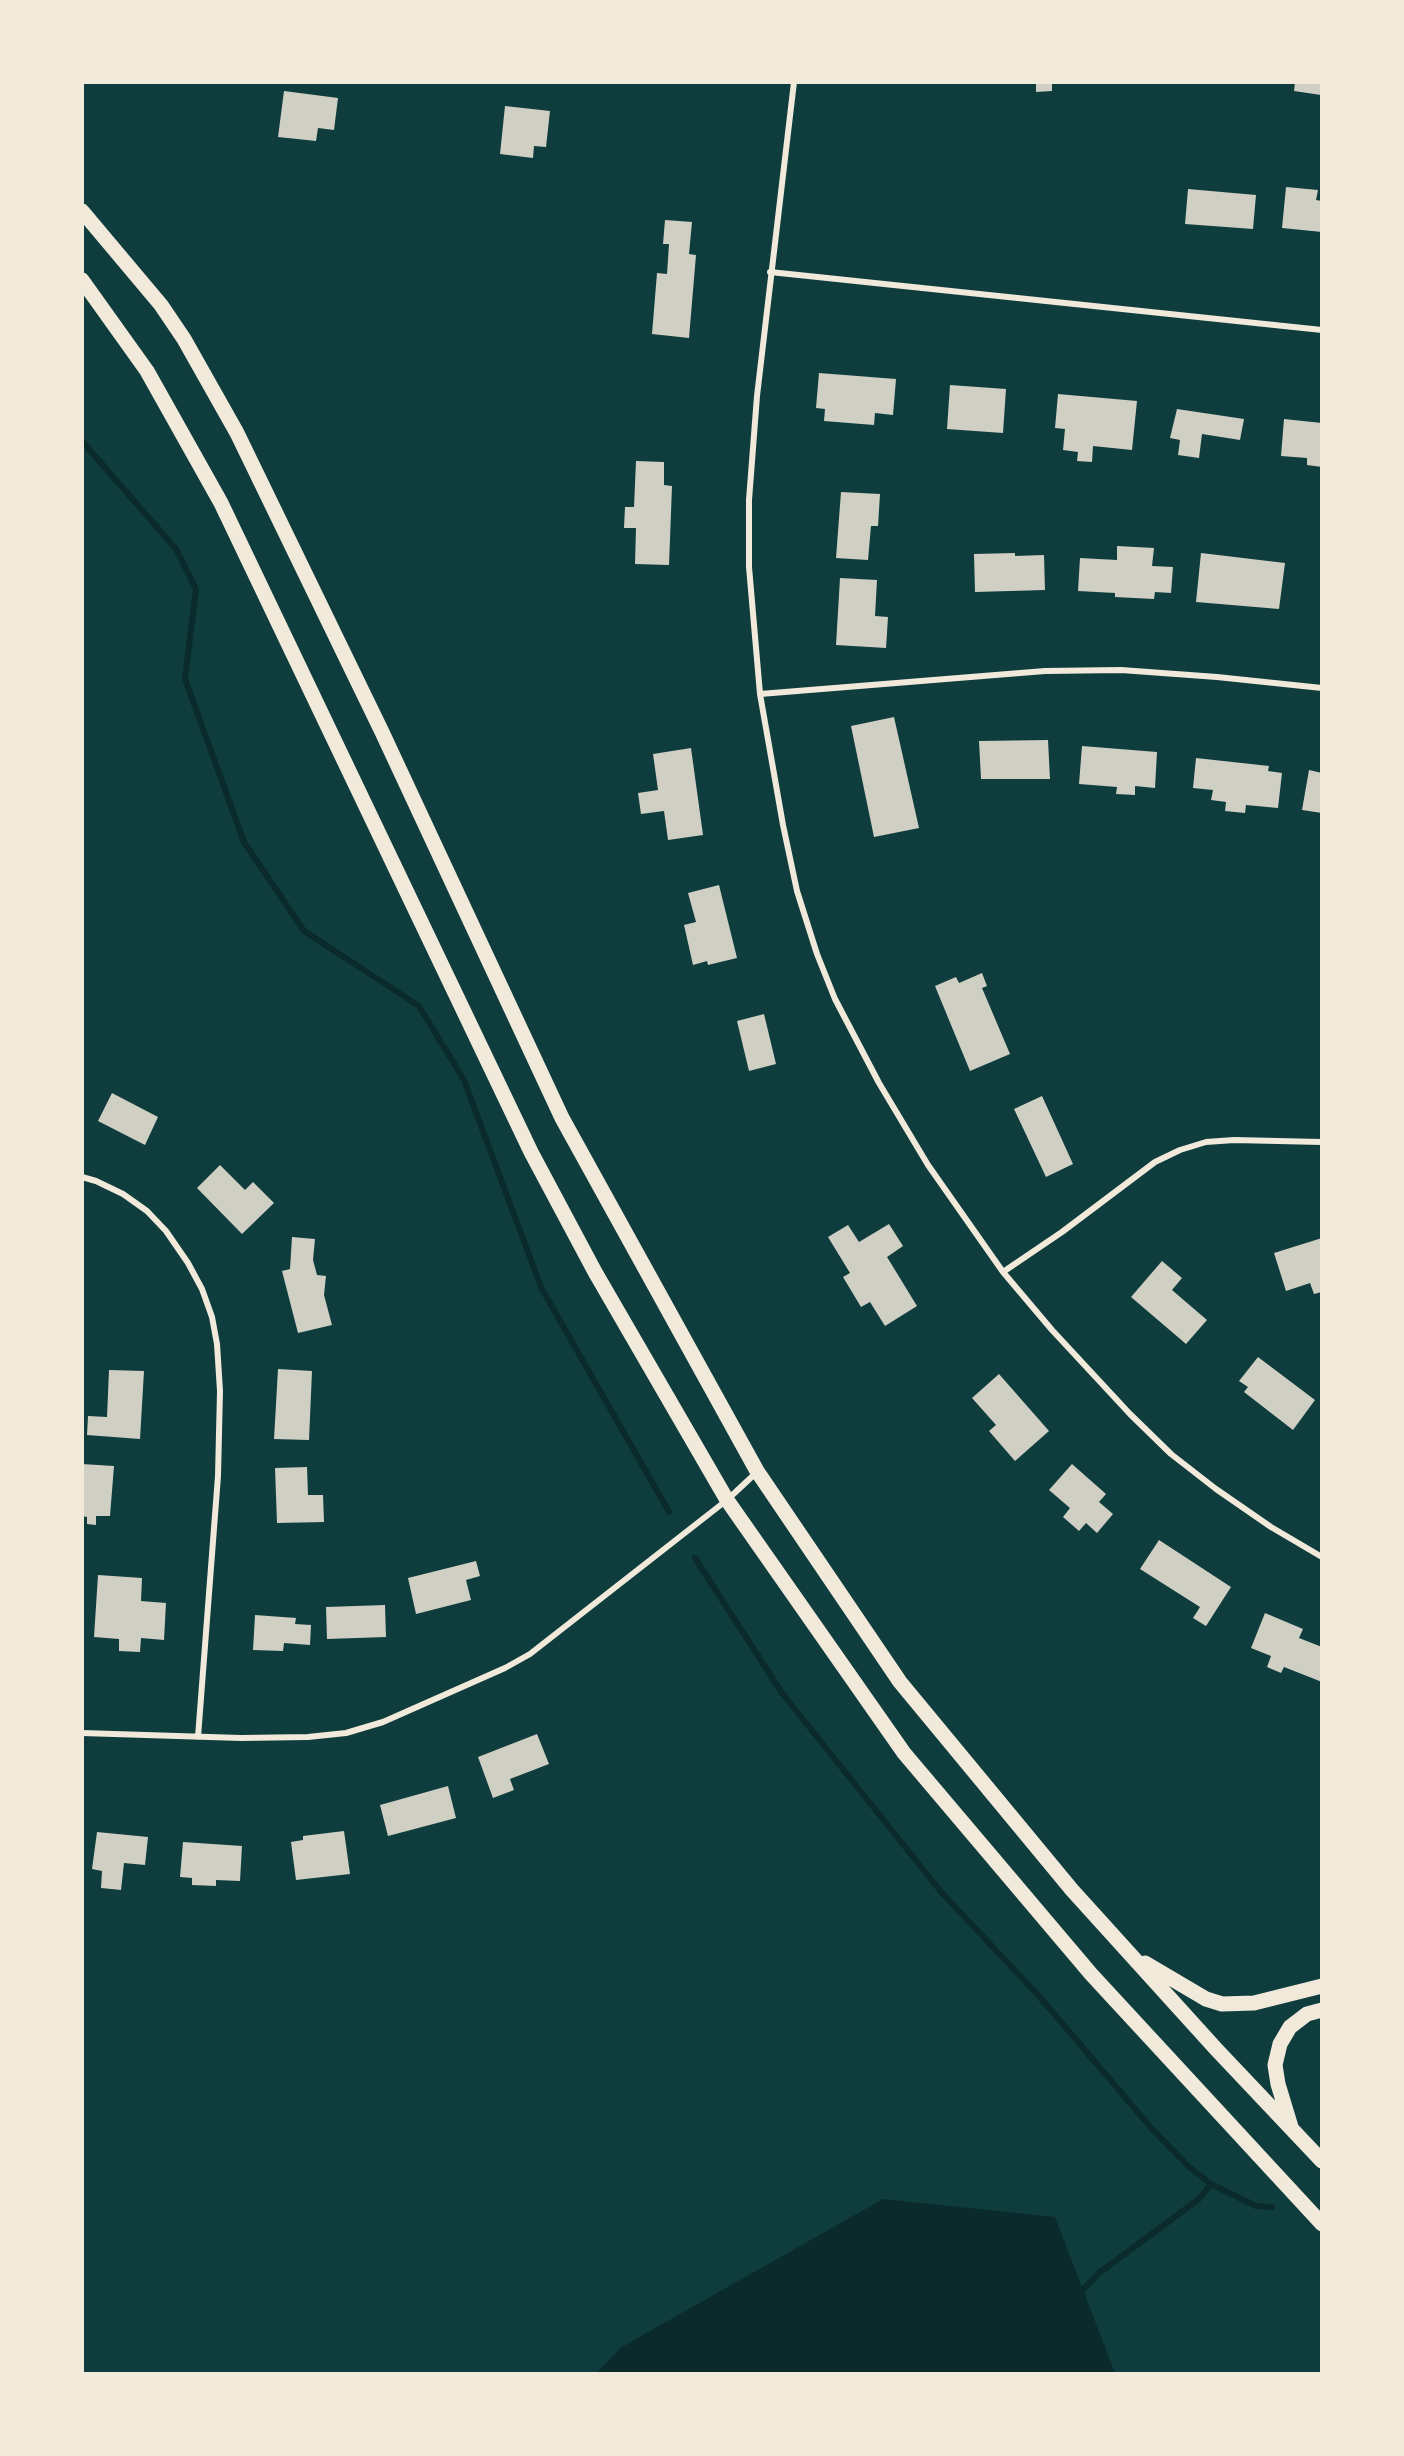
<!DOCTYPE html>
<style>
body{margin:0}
#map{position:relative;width:1404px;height:2456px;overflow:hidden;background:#0f3d3e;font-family:Poppins,sans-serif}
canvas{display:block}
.frame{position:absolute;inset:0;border:84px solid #f1e9da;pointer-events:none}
</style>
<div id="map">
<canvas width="1404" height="2456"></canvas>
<div class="frame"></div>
</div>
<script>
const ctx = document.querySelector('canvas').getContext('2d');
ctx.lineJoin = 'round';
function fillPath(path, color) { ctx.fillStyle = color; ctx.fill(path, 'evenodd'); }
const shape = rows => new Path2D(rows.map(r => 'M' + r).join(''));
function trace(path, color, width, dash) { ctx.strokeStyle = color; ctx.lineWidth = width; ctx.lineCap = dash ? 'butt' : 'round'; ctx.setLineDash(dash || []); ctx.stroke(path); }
const water = shape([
 [883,2199,1055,2217,1115,2373,597,2373,620,2348]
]);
const stream = shape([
 [82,441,176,549,196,589,185,679,244,842,304,931,419,1006,464,1080,541,1287,669,1512],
 [695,1558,782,1693,942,1893,1038,1995,1153,2130,1189,2167,1211,2184,1256,2206,1272,2207],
 [1079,2294,1099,2273,1199,2199,1211,2184]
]);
const building = shape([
 [1036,82,1052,82,1052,91,1036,92],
 [1295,82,1322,82,1321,95,1294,91],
 [284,91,338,98,334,130,318,128,316,141,278,137],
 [505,106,550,111,546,147,534,146,533,158,500,154],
 [1286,187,1318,190,1316,200,1322,201,1322,232,1282,228],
 [1188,189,1256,195,1253,229,1185,224],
 [665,220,692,222,689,254,696,255,689,338,652,334,657,273,667,274,669,244,663,244],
 [819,373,896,379,893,415,875,413,874,425,824,421,825,409,816,408],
 [950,385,1006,389,1003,433,947,429],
 [1058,394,1137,401,1132,450,1093,446,1092,462,1077,461,1078,452,1063,450,1065,429,1055,428],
 [1177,409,1244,419,1240,440,1202,434,1199,458,1178,455,1180,440,1170,438],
 [1284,419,1322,423,1322,467,1307,465,1307,458,1281,456],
 [636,461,664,462,664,485,672,486,669,565,635,564,636,528,624,528,625,507,634,507],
 [841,492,880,494,878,526,871,526,868,560,836,558],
 [1117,546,1154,548,1152,566,1173,567,1171,593,1155,592,1154,599,1115,597,1115,593,1078,591,1080,558,1117,560],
 [1015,553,1015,556,1044,555,1045,590,975,592,974,554],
 [1201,553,1285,563,1279,609,1196,602],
 [840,578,877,580,875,616,888,617,886,648,836,645],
 [894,717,919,828,874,837,851,726],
 [1048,740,1050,779,981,779,979,741],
 [1082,746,1157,752,1155,788,1135,786,1135,795,1116,794,1117,787,1079,784],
 [691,748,703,835,668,840,664,811,641,814,638,793,658,790,653,754],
 [1196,758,1269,766,1268,771,1282,773,1278,808,1246,805,1245,813,1225,811,1226,802,1211,800,1213,790,1193,788],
 [1309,770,1322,773,1322,813,1302,810],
 [719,885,737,958,708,965,707,961,693,965,684,925,696,922,688,893],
 [982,973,987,986,982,988,1010,1054,970,1071,935,986,956,977,959,983],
 [764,1014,776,1064,749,1071,737,1021],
 [112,1093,158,1117,145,1145,98,1121],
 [1042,1096,1073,1164,1046,1177,1014,1109],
 [220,1165,245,1190,253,1182,274,1203,242,1234,197,1188],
 [889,1224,903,1246,887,1257,917,1306,885,1326,870,1302,861,1307,843,1277,850,1273,828,1237,848,1225,859,1242],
 [292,1237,315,1239,313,1260,317,1275,326,1276,324,1295,332,1325,298,1333,282,1271,290,1269],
 [1322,1238,1322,1292,1314,1294,1310,1283,1286,1291,1274,1253],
 [1162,1261,1182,1278,1172,1290,1207,1320,1186,1344,1131,1297],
 [1258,1357,1315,1400,1293,1430,1244,1392,1248,1387,1239,1381],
 [278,1369,312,1371,309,1440,274,1439],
 [109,1370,144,1371,140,1439,87,1435,88,1416,107,1417],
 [999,1374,1049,1431,1015,1461,989,1431,996,1425,972,1398],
 [82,1464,114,1466,110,1516,96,1516,96,1525,87,1524,87,1517,82,1516],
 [1072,1464,1106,1494,1099,1502,1113,1514,1097,1533,1086,1523,1079,1531,1063,1517,1070,1508,1049,1490],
 [307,1467,308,1495,323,1495,324,1522,277,1523,275,1468],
 [1159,1540,1231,1587,1206,1626,1193,1618,1200,1607,1140,1569],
 [476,1561,480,1576,466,1580,471,1600,416,1614,408,1578],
 [98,1575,142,1578,141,1601,166,1603,164,1640,141,1638,140,1652,119,1651,119,1639,94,1637],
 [385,1605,386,1637,327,1639,326,1607],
 [1265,1613,1303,1629,1299,1638,1322,1647,1322,1682,1284,1667,1281,1673,1267,1667,1271,1656,1251,1648],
 [255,1615,296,1618,295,1624,311,1625,310,1645,284,1643,283,1651,253,1650],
 [537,1734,549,1764,510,1779,514,1790,493,1798,478,1757],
 [448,1786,456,1818,388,1836,380,1805],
 [344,1831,350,1874,296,1880,291,1842,303,1840,303,1836],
 [97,1832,148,1837,145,1865,124,1863,121,1890,101,1888,102,1871,92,1869],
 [183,1842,242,1846,240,1881,216,1880,216,1886,192,1885,192,1878,180,1877]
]);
const minor = shape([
 [794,82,757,396,749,500,749,567,760,694,783,825,797,891,817,954,835,999,879,1083,928,1165,1003,1272,1052,1330,1130,1414,1171,1454,1216,1489,1271,1527,1322,1557],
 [770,272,1322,330],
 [760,694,1045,671,1121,670,1217,677,1322,688],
 [82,1177,96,1181,123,1194,147,1211,166,1231,188,1263,202,1289,212,1317,217,1344,220,1391,218,1476,198,1737],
 [1003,1272,1062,1232,1155,1162,1180,1150,1206,1142,1234,1140,1322,1142],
 [82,1733,241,1738,308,1737,346,1733,383,1722,505,1668,530,1654,727,1500,757,1472]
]);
const primary = shape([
 [82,211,161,305,184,339,237,433,382,732,562,1118,757,1471,900,1682,1072,1890,1216,2049,1322,2161],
 [82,280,147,371,221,503,531,1152,595,1272,727,1500,904,1753,1091,1974,1322,2224],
 [1145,1963,1206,1999,1222,2004,1254,2003,1322,1986],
 [1291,2127,1278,2084,1275,2065,1280,2044,1290,2027,1307,2014,1322,2010]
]);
fillPath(water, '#0a2a2b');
trace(stream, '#0a2a2b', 6);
fillPath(building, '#cfcfc3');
trace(minor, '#f1e9da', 6);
trace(primary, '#f1e9da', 15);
</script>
